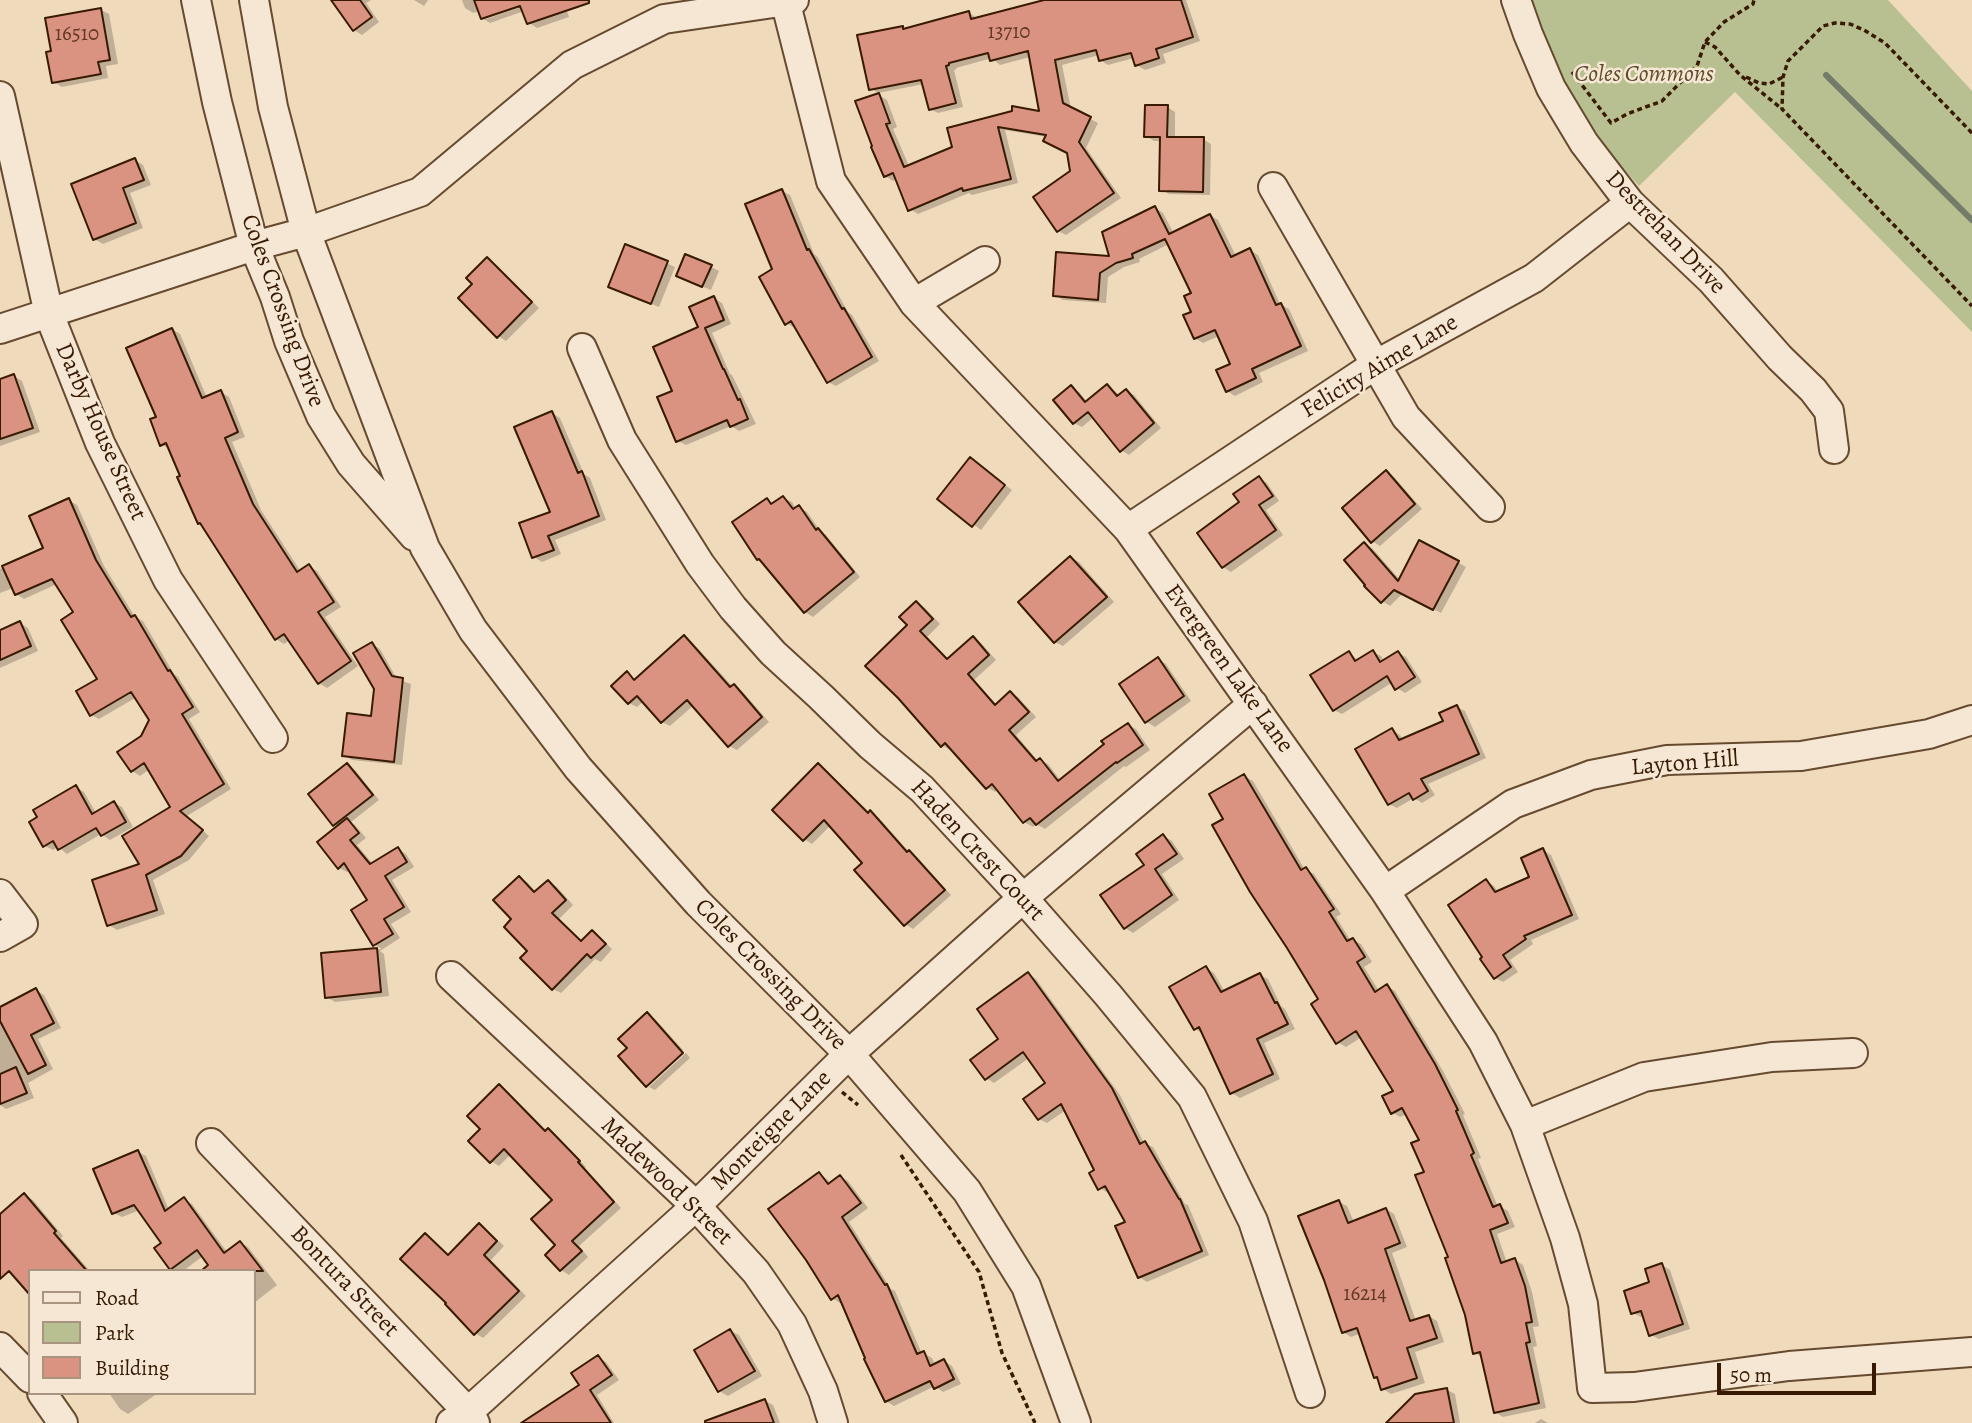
<!DOCTYPE html>
<style>
body{margin:0}
#map{position:relative;width:1972px;height:1423px;overflow:hidden;background:#f0dabc;font-family:Alegreya,serif}
canvas{display:block}
.legend{position:absolute;left:28px;top:1269px;width:228px;height:126px;box-sizing:border-box;background:#f5e7d3;border:2px solid #a9957f;margin:0;padding:9px 12px;list-style:none;font-size:21px;color:#381a02}
.legend li{display:flex;align-items:center;gap:14px;height:35px}
.legend b{width:35px;border:2px solid #a9957f}
.scale{position:absolute;left:1717px;top:1363px;width:159px;height:32px;box-sizing:border-box;border:4px solid #381a02;border-top:0;padding-left:9px;font-size:21px;line-height:24px;white-space:nowrap;color:#381a02;-webkit-text-stroke:5px #f5e7d3;paint-order:stroke}
</style>
<div id="map">
<canvas width="1972" height="1423"></canvas>
<ul class="legend">
<li><b style="height:9px;background:#f5e7d3"></b>Road</li>
<li><b style="height:19px;background:#b8c091"></b>Park</li>
<li><b style="height:19px;background:#db9381"></b>Building</li>
</ul>
<div class="scale">50 m</div>
</div>
<script>
const ctx = document.querySelector('canvas').getContext('2d');
ctx.lineJoin = 'round';
function fillPath(path, color) { ctx.fillStyle = color; ctx.fill(path, 'evenodd'); }
const shape = rows => new Path2D(rows.map(r => 'M' + r).join(''));
function trace(path, color, width, dash) { ctx.strokeStyle = color; ctx.lineWidth = width; ctx.lineCap = dash ? 'butt' : 'round'; ctx.setLineDash(dash || []); ctx.stroke(path); }
function drawText(font, color, halo, rows, align = 'center') {
  ctx.font = font + ' Alegreya,serif'; ctx.lineWidth = 5; ctx.setLineDash([]); ctx.textBaseline = 'middle'; ctx.strokeStyle = halo; ctx.fillStyle = color; for (const [text, x, y, turn = 0] of rows) {
    ctx.save(); ctx.translate(x, y); ctx.rotate((+turn || 0) * Math.PI / 180); ctx.textAlign = isNaN(turn) ? turn : align; if (halo) ctx.strokeText(text, 0, 0); ctx.fillText(text, 0, 0); ctx.restore();
  }
}
const green = shape([
 [1529,0,1888,0,1972,91,1972,332,1735,92,1639,186,1596,138,1554,70]
]);
const shadow = shape([
 [333,0,371,0,366,3,379,22,362,35,354,30],
 [414,0,428,0,424,6],
 [462,0,563,0,569,17,537,28,529,23,524,11,490,23,482,18,480,11,473,13,465,8],
 [525,2,527,5,486,19,486,16],
 [1048,0,1186,0,1200,41,1163,54,1166,63,1145,70,1137,65,1134,58,1108,65,1100,60,1099,55,1062,65,1071,109,1098,123,1086,148,1121,198,1066,235,1058,231,1072,172,1068,153,1047,137,1005,130,1018,183,972,195,969,193,918,214,910,209,897,179,893,181,885,176,879,95,887,100,897,127,893,129,909,166,954,148,949,129,1041,113,1030,57,1000,65,992,58,956,68,957,69,954,70,963,107,938,113,930,109,924,84,878,93,870,88,902,28,907,30,969,13,977,18],
 [101,10,109,14,118,64,106,66,108,78,62,87,54,82],
 [1167,107,1175,112,1175,139,1203,139,1211,144,1210,195,1169,194,1161,190,1161,141,1154,141,1146,136],
 [135,160,143,165,151,185,130,193,143,228,103,244,94,239],
 [782,191,790,195,814,254,817,256,848,312,852,315,879,361,836,386,828,382,797,327,795,328,786,323,774,270],
 [1155,208,1163,213,1174,234,1210,215,1218,220,1236,256,1250,250,1258,255,1280,304,1289,309,1308,351,1259,373,1263,382,1235,396,1227,391,1233,364,1219,336,1203,343,1195,338,1193,294,1169,244,1139,259,1140,262,1124,267,1108,277,1106,303,1063,300,1055,295,1112,258],
 [626,246,675,267,659,307,618,290],
 [487,259,495,264,539,308,506,341,498,336,475,284],
 [711,267,719,271,711,290,686,280],
 [714,298,722,303,731,324,712,333,730,374,732,375,756,424,739,431,731,426,686,445,678,441,674,392],
 [172,329,180,334,207,398,221,392,229,397,245,437,232,442,261,510,301,572,309,566,317,571,341,607,325,617,358,666,327,688,319,683,290,640,284,644,276,639,203,526,199,523,170,449,162,445,158,418],
 [14,376,22,381,40,432,0,446,0,381],
 [1107,386,1115,391,1120,396,1126,391,1134,395,1161,428,1129,455,1121,450,1094,417,1082,427,1074,423,1071,387,1079,392,1087,402],
 [552,413,560,418,584,474,590,478,606,520,555,540,561,554,542,562,534,557,552,513],
 [970,459,1012,490,981,530,939,498],
 [1386,472,1394,477,1422,509,1380,546,1372,541],
 [1259,478,1267,483,1279,501,1266,510,1283,535,1231,572,1223,567,1242,503],
 [784,498,792,502,796,509,799,507,807,512,821,532,826,535,860,577,813,617,805,612,767,500,774,504],
 [68,500,77,505,104,566,135,617,143,621,174,674,178,677,200,712,189,719,231,789,187,816,209,836,189,860,153,880,165,914,117,930,109,925,172,808,150,769,140,776,132,771,120,753,142,737,151,720,137,697,99,719,91,715,99,679,75,613,57,584,24,599,16,594,13,588,0,593,0,569,45,549],
 [1420,542,1466,567,1441,613,1403,593,1390,606,1382,601,1365,544,1373,549,1400,580],
 [1071,558,1079,562,1114,602,1063,646,1055,642],
 [917,603,925,608,940,624,927,637,949,660,973,639,981,643,996,660,974,680,997,705,1010,693,1018,697,1036,717,1016,735,1038,761,1040,760,1048,764,1061,781,1128,725,1136,729,1150,750,1126,767,1124,766,1045,829,1036,824,1033,827,1024,822,998,789,995,792,987,787,952,748,950,750,942,745,909,625],
 [20,623,28,628,38,651,0,668,0,632],
 [684,637,692,642,733,687,734,686,742,691,769,722,737,750,729,746,694,705,670,726,662,722,644,701,637,707,629,703,627,674,637,680],
 [372,644,380,649,397,679,411,684,402,765,352,760,344,755,373,717,376,689],
 [1373,652,1381,656,1384,661,1398,653,1406,657,1422,682,1405,693,1397,688,1393,682,1342,714,1334,710,1349,653,1359,661],
 [1158,659,1166,664,1191,701,1155,727,1147,722],
 [1457,707,1465,711,1486,758,1428,784,1435,795,1422,803,1414,798,1397,808,1389,804,1392,730,1400,735,1403,740,1445,722],
 [347,765,355,770,379,800,351,822,355,825,366,838,357,845,373,864,398,849,406,854,414,867,392,880,411,912,391,924,400,938,380,951,384,954,389,996,335,1002,327,997,323,955,382,949,375,945,369,901,350,870,347,872,339,868,339,827,334,824],
 [818,765,826,770,870,813,878,817,910,853,917,857,951,895,913,929,905,924,865,863,831,825,812,844,804,839],
 [1244,776,1253,781,1305,870,1314,874,1341,914,1336,917,1351,941,1353,940,1361,944,1372,962,1364,967,1379,991,1387,986,1395,991,1443,1071,1465,1114,1463,1115,1481,1158,1478,1159,1498,1207,1500,1206,1508,1211,1515,1227,1497,1234,1507,1263,1515,1260,1523,1265,1532,1292,1539,1326,1533,1327,1537,1346,1533,1347,1546,1408,1503,1417,1495,1412,1483,1358,1475,1353,1451,1258,1426,1173,1421,1141,1407,1114,1400,1117,1392,1112,1395,1091,1362,1037,1346,1047,1337,1042,1321,1000,1225,819],
 [76,787,84,792,96,813,114,803,122,807,133,827,110,840,101,834,67,854,58,847,53,850,45,846],
 [1164,836,1172,841,1184,859,1162,874,1179,900,1133,933,1125,928,1147,865],
 [1543,850,1551,855,1579,919,1531,940,1533,944,1510,960,1518,972,1503,982,1495,978,1486,881,1494,886,1498,892,1531,878],
 [519,878,527,882,537,893,548,882,556,886,573,905,559,919,583,942,592,933,600,937,612,949,601,962,595,959,561,993,553,989,523,958,529,951,513,920],
 [1206,968,1214,973,1225,992,1260,975,1268,979,1281,1006,1285,1009,1295,1029,1264,1043,1280,1079,1240,1098,1232,1093,1204,1034,1195,1029],
 [1028,974,1036,979,1120,1095,1144,1143,1153,1147,1185,1204,1188,1205,1209,1255,1147,1282,1139,1277,1128,1223,1110,1192,1108,1193,1100,1188,1097,1170,1066,1110,1047,1123,1039,1119,1048,1084,1029,1058,994,1083,986,1078],
 [36,990,44,995,61,1028,38,1039,53,1069,28,1083,34,1098,6,1109,0,1105,0,1009],
 [647,1015,655,1019,683,1050,646,1084,629,1048],
 [686,1053,690,1058,655,1090,649,1087],
 [499,1086,507,1091,547,1131,556,1135,586,1167,585,1168,621,1208,579,1246,588,1257,569,1275,561,1270,554,1200,511,1154,499,1166,491,1161,482,1129],
 [138,1152,146,1156,169,1210,184,1199,192,1204,227,1252,240,1243,248,1247,277,1285,254,1303,254,1271,203,1256,183,1271,176,1271,172,1268,164,1243,140,1210,122,1217,114,1213],
 [819,1174,827,1179,831,1184,840,1177,848,1181,868,1208,849,1222,891,1289,895,1291,922,1354,923,1353,932,1358,935,1365,944,1361,952,1366,961,1384,943,1392,935,1386,894,1406,886,1401,842,1302,840,1303,832,1298],
 [24,1195,33,1200,63,1236,61,1238,90,1271,30,1271,14,1275,8,1272,0,1261,0,1216],
 [1339,1202,1347,1206,1354,1222,1386,1209,1394,1214,1407,1247,1392,1253,1416,1321,1429,1316,1437,1321,1444,1342,1415,1352,1425,1383,1391,1394,1383,1389,1380,1379,1375,1376,1361,1333,1351,1337,1343,1332],
 [479,1225,487,1230,504,1246,491,1260,526,1296,483,1338,475,1333,425,1235,433,1240,450,1256],
 [1662,1265,1670,1270,1690,1329,1659,1339,1651,1335,1644,1316,1641,1317,1633,1313],
 [730,1331,739,1335,762,1376,728,1396,719,1391],
 [598,1357,606,1362,619,1380,597,1395,614,1423,540,1423,581,1386],
 [1447,1390,1455,1394,1460,1423,1389,1423],
 [109,1393,158,1393,128,1414,120,1409],
 [765,1401,773,1405,780,1423,728,1423],
 [1541,1419,1548,1423,1535,1423]
]);
const stream = shape([
 [1826,75,1972,220]
]);
const building = shape([
 [331,0,360,0,372,17,353,31,331,0],
 [474,0,589,0,589,3,527,24,520,6,481,19,474,0],
 [1044,0,1181,0,1193,37,1156,49,1159,58,1135,66,1131,53,1099,61,1096,50,1055,60,1063,103,1091,117,1079,142,1114,193,1057,232,1033,197,1070,171,1067,153,1043,141,1046,135,998,127,1011,179,963,191,962,188,908,211,893,173,884,177,871,147,872,146,855,101,879,93,890,123,886,124,904,167,952,147,947,128,1012,111,1012,106,1039,111,1028,51,990,61,988,53,949,63,949,65,946,66,956,103,929,110,921,80,869,90,857,35,903,26,903,29,969,11,971,19,1044,0],
 [101,8,110,60,98,62,101,74,52,83,46,52,51,51,45,18,101,8],
 [1145,105,1168,105,1167,137,1204,137,1203,192,1159,191,1160,137,1144,137,1145,105],
 [135,158,144,180,123,188,136,223,93,240,71,184,135,158],
 [782,189,807,250,809,249,842,309,844,308,872,357,827,383,791,321,785,325,759,277,772,269,745,204,782,189],
 [1155,206,1169,234,1210,214,1231,257,1250,248,1276,305,1281,303,1301,346,1252,369,1256,378,1226,392,1216,370,1230,364,1215,330,1194,339,1183,315,1191,312,1184,296,1191,293,1165,239,1132,254,1133,258,1116,263,1100,273,1098,300,1053,296,1056,252,1109,256,1102,232,1155,206],
 [625,244,668,261,651,304,608,287,625,244],
 [685,254,712,265,702,287,676,276,685,254],
 [487,257,532,302,497,338,458,298,472,284,466,278,487,257],
 [714,296,724,320,705,328,723,369,724,369,738,400,740,399,748,419,730,427,727,420,676,442,657,397,672,391,653,347,698,327,689,307,714,296],
 [172,328,202,398,221,390,238,432,225,438,253,504,297,572,309,564,334,602,318,612,351,661,318,684,284,634,275,640,200,523,198,524,177,477,180,476,166,443,160,446,150,419,156,417,126,348,172,328],
 [14,374,33,428,0,439,0,379,14,374],
 [1107,384,1117,396,1126,389,1154,423,1120,452,1088,412,1073,424,1053,400,1071,385,1085,402,1107,384],
 [552,411,578,473,582,471,599,516,548,536,554,550,532,558,519,523,550,512,514,427,552,411],
 [970,457,1005,485,972,527,937,499,970,457],
 [1386,470,1415,504,1371,543,1342,508,1386,470],
 [1259,476,1273,496,1259,505,1276,530,1222,568,1197,533,1239,502,1233,494,1259,476],
 [783,496,793,509,799,505,816,530,818,528,854,572,804,613,759,559,757,560,732,522,767,498,771,504,783,496],
 [69,498,96,560,131,617,135,615,168,671,170,670,193,707,182,714,224,784,180,811,203,830,181,856,146,875,157,910,107,926,92,880,139,864,122,836,170,807,144,763,131,772,117,752,141,736,149,720,131,692,90,716,76,691,97,679,61,620,73,612,52,579,15,595,2,566,43,548,29,516,69,498],
 [1419,540,1459,561,1433,610,1394,590,1381,603,1364,586,1365,585,1344,560,1364,542,1398,581,1419,540],
 [1070,556,1107,597,1054,643,1018,602,1070,556],
 [916,601,933,619,920,631,947,659,973,636,989,655,968,674,995,705,1010,691,1029,712,1009,730,1036,761,1040,758,1058,781,1104,744,1101,741,1128,723,1143,745,1117,763,1116,762,1036,825,1030,818,1023,823,992,784,986,789,945,743,941,747,898,698,865,666,907,625,899,617,916,601],
 [20,621,31,646,0,660,0,630,20,621],
 [684,635,730,687,734,684,762,717,728,747,687,700,661,723,637,696,628,704,611,686,627,671,634,680,684,635],
 [372,642,392,676,403,678,394,762,342,756,347,713,371,716,374,689,353,653,372,642],
 [1373,650,1380,662,1398,651,1415,677,1395,690,1387,676,1333,711,1310,675,1349,651,1355,661,1373,650],
 [1158,657,1184,696,1145,723,1119,684,1158,657],
 [1457,705,1479,754,1421,779,1428,791,1413,800,1409,793,1388,805,1355,749,1392,728,1399,740,1443,721,1439,713,1457,705],
 [347,763,373,795,333,826,308,794,347,763],
 [818,763,868,813,870,810,907,852,909,850,945,890,904,926,854,870,862,863,824,820,803,841,772,810,818,763],
 [1244,774,1301,870,1306,867,1334,909,1329,912,1347,941,1353,938,1365,957,1357,962,1375,992,1387,984,1435,1064,1458,1110,1456,1111,1474,1153,1471,1155,1493,1207,1500,1204,1508,1223,1490,1230,1501,1263,1515,1258,1525,1286,1532,1322,1526,1323,1530,1342,1526,1343,1539,1403,1494,1413,1480,1352,1473,1354,1465,1315,1445,1258,1448,1257,1415,1175,1424,1172,1411,1143,1419,1140,1402,1108,1391,1114,1382,1096,1393,1091,1356,1031,1336,1044,1311,1004,1318,999,1287,948,1250,892,1212,825,1223,819,1209,794,1244,774],
 [76,785,92,814,114,801,126,822,101,836,96,828,58,850,53,841,43,847,29,822,37,817,33,810,76,785],
 [347,818,359,833,350,840,370,864,398,847,407,862,385,876,404,907,384,919,393,934,373,946,351,910,367,900,344,863,338,869,317,842,347,818],
 [1163,834,1177,854,1155,869,1172,895,1124,929,1100,895,1144,865,1136,854,1163,834],
 [1543,848,1572,915,1524,936,1526,939,1503,955,1511,967,1494,979,1480,959,1482,957,1448,905,1486,879,1495,892,1529,877,1521,858,1543,848],
 [519,876,534,892,548,880,566,900,552,913,581,941,592,930,606,944,591,958,587,954,552,990,520,958,527,951,504,927,511,919,493,900,519,876],
 [377,948,381,992,325,998,321,953,377,948],
 [1206,966,1221,992,1260,973,1275,1003,1277,1002,1288,1024,1257,1039,1273,1074,1230,1094,1199,1027,1194,1030,1169,987,1206,966],
 [1028,972,1112,1088,1140,1144,1145,1141,1179,1199,1180,1199,1202,1251,1138,1278,1115,1226,1125,1222,1105,1186,1098,1190,1089,1173,1094,1170,1061,1104,1038,1120,1023,1099,1045,1083,1023,1052,985,1080,970,1060,998,1039,977,1009,1028,972],
 [36,988,54,1023,31,1035,46,1065,28,1074,0,1021,0,1007,36,988],
 [647,1012,683,1053,646,1087,618,1056,627,1048,618,1039,647,1012],
 [16,1067,27,1093,0,1104,0,1074,16,1067],
 [499,1084,545,1131,548,1128,580,1161,578,1162,614,1202,572,1241,582,1251,560,1271,545,1255,555,1245,531,1219,552,1200,504,1149,490,1163,468,1141,480,1129,467,1116,499,1084],
 [138,1150,165,1211,184,1197,224,1253,240,1241,263,1271,201,1271,208,1265,197,1250,170,1270,154,1248,161,1243,134,1205,112,1214,93,1169,138,1150],
 [819,1172,828,1184,840,1175,861,1203,842,1217,885,1285,887,1284,917,1354,924,1351,930,1366,944,1359,954,1379,934,1389,930,1381,885,1402,864,1359,865,1358,838,1295,831,1300,806,1260,768,1209,819,1172],
 [24,1193,56,1231,54,1233,87,1271,30,1271,30,1295,9,1271,0,1279,0,1214,24,1193],
 [1339,1200,1348,1223,1386,1208,1400,1243,1385,1249,1410,1321,1429,1315,1437,1338,1407,1348,1417,1378,1381,1390,1377,1377,1374,1378,1357,1328,1342,1333,1324,1280,1298,1216,1339,1200],
 [479,1223,497,1241,484,1255,519,1291,474,1335,445,1304,446,1303,400,1259,425,1233,448,1255,479,1223],
 [1662,1263,1683,1324,1649,1336,1641,1311,1631,1314,1624,1291,1649,1282,1645,1269,1662,1263],
 [730,1329,755,1371,718,1392,694,1350,730,1329],
 [598,1355,612,1375,590,1390,611,1423,521,1423,579,1385,571,1373,598,1355],
 [1447,1388,1454,1423,1386,1423,1415,1394,1447,1388],
 [765,1399,774,1423,705,1423,705,1421,765,1399]
]);
const path = shape([
 [1705,42,1715,47,1740,75,1782,109],
 [1572,72,1611,123,1627,114,1662,101,1697,66,1705,42,1724,22,1753,4,1754,0],
 [1746,77,1759,83,1769,84,1783,77],
 [1972,133,1885,43,1864,30,1850,24,1835,23,1823,26,1788,61,1783,77,1782,109,1972,306],
 [842,1092,858,1105],
 [901,1155,979,1272,1002,1353,1035,1423]
]);
const minor = shape([
 [196,0,217,102,254,246,275,297,289,341,321,416,351,464,414,536],
 [254,0,273,107,306,232,425,548,473,630,578,768,698,903,849,1054,967,1191,1026,1286,1076,1423],
 [785,0,831,181,914,303,1128,529,1385,891,1483,1042,1525,1125,1565,1238,1583,1304,1592,1388,1634,1387,1789,1366,1972,1352],
 [1516,0,1528,34,1551,88,1584,143,1630,203,1711,280,1780,358,1813,390,1829,411,1834,449],
 [0,96,49,314,100,443,168,580,273,738],
 [1273,187,1406,417,1490,507],
 [914,303,985,261],
 [0,329,254,246,306,232,420,192,572,65,664,19,794,0],
 [582,348,622,440,700,564,733,608,773,653,821,697,870,745,922,789,1023,898,1108,995,1192,1097,1253,1221,1310,1393],
 [1128,529,1375,365,1534,278,1630,203],
 [1385,891,1513,804,1591,775,1667,760,1801,756,1929,734,1972,720],
 [0,894,23,924,0,937],
 [451,976,696,1206,756,1272,792,1324,823,1391,833,1423],
 [1525,1125,1644,1077,1772,1057,1853,1053],
 [211,1143,468,1412,475,1423],
 [0,1347,30,1378],
 [42,1393,63,1423],
 [451,1423,468,1412,696,1206,849,1054,1023,898,1253,704]
]);
const numberNames = [
 ["13710",1009,33],
 ["16510",77,35],
 ["16214",1365,1295]
];
const parkNames = [
 ["Coles Commons",1644,75]
];
const streetNames = [
 ["Destrehan Drive",1665,233,46],
 ["Coles Crossing Drive",282,311,70],
 ["Felicity Aime Lane",1380,367,-31],
 ["Darby House Street",100,432,66],
 ["Evergreen Lake Lane",1228,669,54],
 ["Layton Hill",1685,764,-5],
 ["Haden Crest Court",977,851,47],
 ["Coles Crossing Drive",770,975,45],
 ["Monteigne Lane",772,1131,-45],
 ["Madewood Street",666,1182,44],
 ["Bontura Street",344,1282,46]
];
fillPath(green, '#b8c091');
fillPath(shadow, '#0003');
trace(stream, '#737b69', 6);
fillPath(building, '#db9381');
trace(building, '#381a02', 2);
trace(minor, '#664a30', 32);
trace(path, '#381a02', 3.5, [5, 3.5]);
trace(minor, '#f5e7d3', 28);
drawText('21px', '#613822', null, numberNames);
drawText('italic 24px', '#5e4c2d', '#f5e7d3', parkNames);
drawText('24px', '#381a02', '#f5e7d3', streetNames);
</script>
